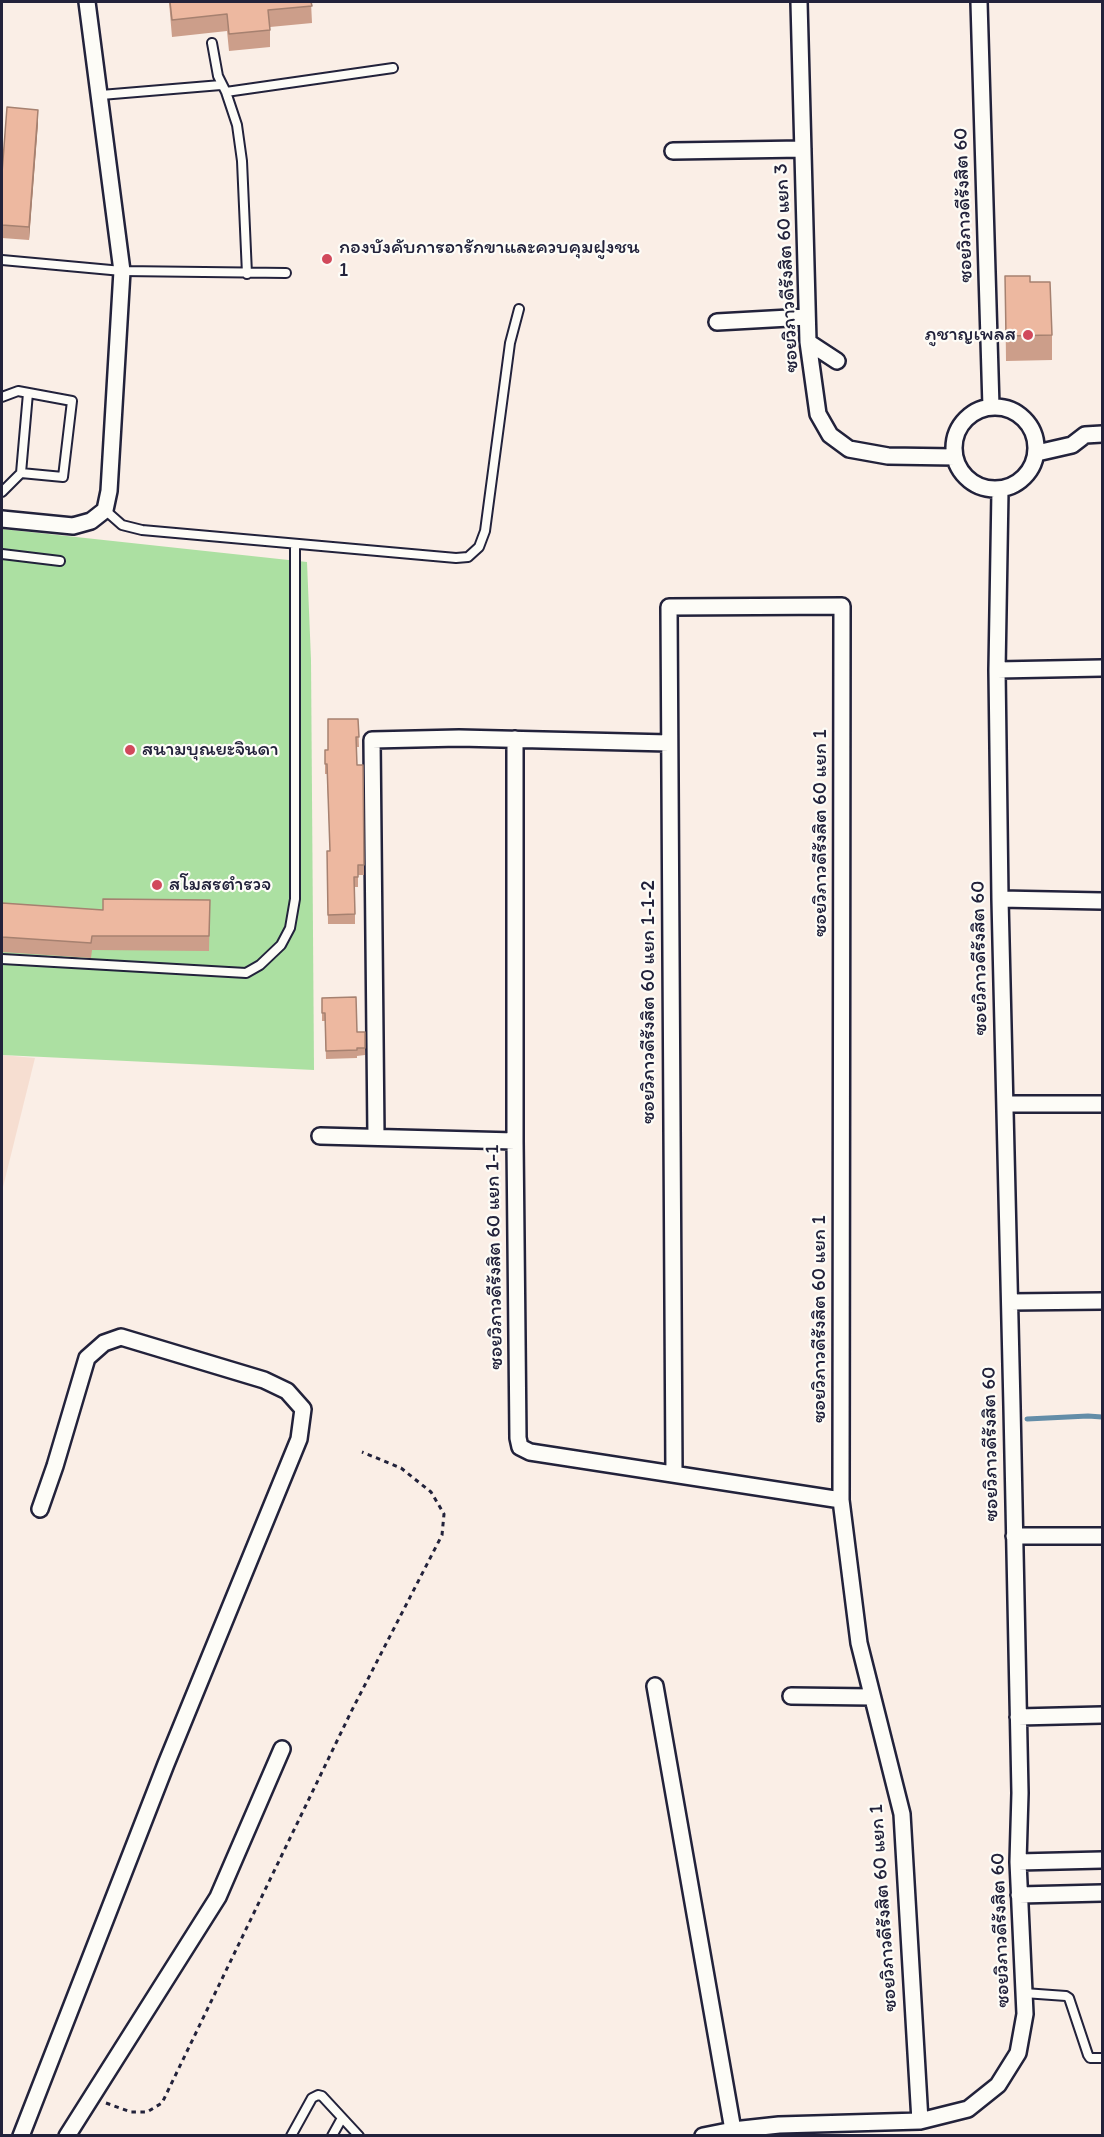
<!DOCTYPE html>
<meta charset="utf-8">
<style>
body{margin:0}
#map{position:relative;width:1104px;height:2137px;overflow:hidden;background:#faeee6;font-family:Itim,sans-serif}
canvas{display:block}
.frame{position:absolute;inset:0;border:3px solid #22223b;pointer-events:none}
</style>
<div id="map">
<canvas width="1104" height="2137"></canvas>
<div class="frame"></div>
</div>
<script>
const ctx = document.querySelector('canvas').getContext('2d');
ctx.lineJoin = 'round';
function fillPath(path, color) { ctx.fillStyle = color; ctx.fill(path, 'evenodd'); }
const shape = rows => new Path2D(rows.map(r => 'M' + r).join(''));
function trace(path, color, width, dash) { ctx.strokeStyle = color; ctx.lineWidth = width; ctx.lineCap = dash ? 'butt' : 'round'; ctx.setLineDash(dash || []); ctx.stroke(path); }
function drawText(font, color, halo, rows, align = 'center') {
  ctx.font = font + ' Itim,"Playpen Sans Thai",sans-serif'; ctx.lineWidth = 4.5; ctx.setLineDash([]); ctx.textBaseline = 'middle'; ctx.strokeStyle = halo; ctx.fillStyle = color; for (const [text, x, y, turn = 0] of rows) {
    ctx.save(); ctx.translate(x, y); ctx.rotate((+turn || 0) * Math.PI / 180); ctx.textAlign = isNaN(turn) ? turn : align; if (halo) ctx.strokeText(text, 0, 0); ctx.fillText(text, 0, 0); ctx.restore();
  }
}
const built = shape([
 [2,1055,35,1058,2,1191]
]);
const green = shape([
 [2,529,307,562,311,660,314,1070,2,1055]
]);
const stream = shape([
 [1027,1419,1088,1416,1102,1417]
]);
const path = shape([
 [106,2103,131,2112,147,2112,162,2103,351,1712,442,1535,444,1514,431,1492,401,1468,362,1452]
]);
const service = shape([
 [212,43,218,76,226,92,237,125,242,161,247,274],
 [226,92,393,68],
 [101,95,221,85],
 [2,260,122,271,286,273],
 [2,397,18,391,72,401,63,477,21,473,2,492],
 [21,473,28,393],
 [105,510,122,525,142,530,456,558,468,557,479,547,485,531,510,343,519,309],
 [2,554,60,561],
 [2,959,246,973,260,965,281,945,290,928,295,899,295,544],
 [1024,1993,1066,1996,1069,1998,1088,2055,1090,2058,1102,2058],
 [291,2136,312,2098,318,2095,322,2096,359,2136],
 [332,2136,342,2118]
]);
const minor = shape([
 [799,2,808,342,818,414,830,435,849,449,888,456,955,457],
 [979,2,991,407],
 [673,151,803,149],
 [717,322,807,317],
 [808,342,837,361],
 '954 448a41 41 0 1 1 82 0a41 41 0 1 1-82 0Z',
 [1037,453,1072,445,1085,435,1102,434],
 [2,519,73,526,91,521,105,510,109,491,122,271,87,2],
 [997,670,1102,668],
 [515,739,515,1141,518,1438,520,1447,530,1452,841,1500],
 [1000,899,1102,901],
 [1005,1104,1102,1104],
 [320,1136,515,1141],
 [376,1137,372,740,459,738,669,743],
 [1010,1302,1102,1301],
 [674,1473,669,607,842,606,841,1500,859,1643,902,1814,920,2121],
 [1014,1536,1102,1536],
 [655,1686,733,2130],
 [791,1696,872,1697],
 [1018,1717,1102,1715],
 [1018,1862,1102,1860],
 [1019,1895,1102,1893],
 [21,2136,166,1764,299,1439,303,1409,287,1391,264,1380,121,1337,104,1343,87,1358,55,1466,40,1509],
 [67,2136,218,1897,282,1749],
 [703,2136,733,2130,779,2125,920,2121,968,2109,998,2085,1018,2053,1025,2014,1018,1862,1020,1793,1012,1407,1000,899,997,670,1000,490]
]);
const wall = shape([
 [169,2,311,2,312,23,270,27,270,47,229,51,227,31,172,37],
 [38,123,29,240,2,238,2,173],
 [1005,276,1030,282,1052,335,1052,360,1006,361],
 [358,719,359,747,357,747,357,765,363,765,364,875,358,875,358,887,355,887,355,924,328,924,327,851,330,851,327,774,325,774,325,750,328,750],
 [210,900,209,951,92,950,91,958,2,952,2,903,103,910],
 [322,998,357,1032,365,1032,365,1055,357,1056,357,1058,326,1059,325,1021,322,1021]
]);
const shadedWall = shape([
 [38,110,38,123,29,240,29,227]
]);
const building = shape([
 [170,2,311,2,312,6,268,10,270,30,229,34,227,14,172,20,170,2],
 [7,107,38,110,29,227,2,225,2,173,7,107],
 [1005,276,1030,276,1030,282,1050,282,1052,335,1006,336,1005,276],
 [328,719,358,719,359,737,356,737,357,765,363,765,364,865,358,865,358,877,354,877,355,914,328,915,327,851,330,851,327,764,325,764,325,750,328,750,328,719],
 [103,899,210,900,209,936,92,936,91,943,2,937,2,903,103,910,103,899],
 [356,997,357,1032,365,1032,365,1048,357,1048,357,1050,326,1051,325,1013,322,1013,322,998,356,997]
]);
const markers = [
 [327,259,6,"#d1495b"],
 [1028,335,6,"#d1495b"],
 [130,750,6,"#d1495b"],
 [157,885,6,"#d1495b"]
];
const streetNames = [
 ["ซอยวิภาวดีรังสิต 60",964,205,-92],
 ["ซอยวิภาวดีรังสิต 60 แยก 3",787,268,-93],
 ["ซอยวิภาวดีรังสิต 60 แยก 1",821,833,-90],
 ["ซอยวิภาวดีรังสิต 60",980,958,-91],
 ["ซอยวิภาวดีรังสิต 60 แยก 1-1-2",649,1002,-90],
 ["ซอยวิภาวดีรังสิต 60 แยก 1-1",495,1257,-91],
 ["ซอยวิภาวดีรังสิต 60 แยก 1",820,1319,-90],
 ["ซอยวิภาวดีรังสิต 60",991,1444,-91],
 ["ซอยวิภาวดีรังสิต 60 แยก 1",884,1908,-94],
 ["ซอยวิภาวดีรังสิต 60",1001,1930,-92]
];
const poiNames = [
 ["กองบังคับการอารักขาและควบคุมฝูงชน",339,248],
 ["1",339,271],
 ["ภูชาญเพลส",1016,335,"right"],
 ["สนามบุณยะจินดา",142,750],
 ["สโมสรตำรวจ",169,885]
];
fillPath(built, '#f6ded1');
fillPath(green, '#ace0a2');
trace(stream, '#638da8', 5);
trace(service, '#22223b', 12);
trace(minor, '#22223b', 20);
trace(path, '#22223b', 3, [4.5, 4.5]);
trace(service, '#fdfcf7', 8);
trace(minor, '#fdfcf7', 15);
fillPath(wall, '#cc9e8a');
fillPath(shadedWall, '#a68170');
fillPath(building, '#edb8a0');
trace(building, '#a68170', 1.5);
for (const [x, y, r, color] of markers) { const dot = new Path2D(); dot.arc(x, y, r, 0, 2 * Math.PI); ctx.fillStyle = color; ctx.fill(dot); trace(dot, '#fdfcf7', 2); }
drawText('20px', '#22223b', '#fdfcf7', streetNames);
drawText('20px', '#22223b', '#fdfcf7', poiNames, 'left');
</script>
